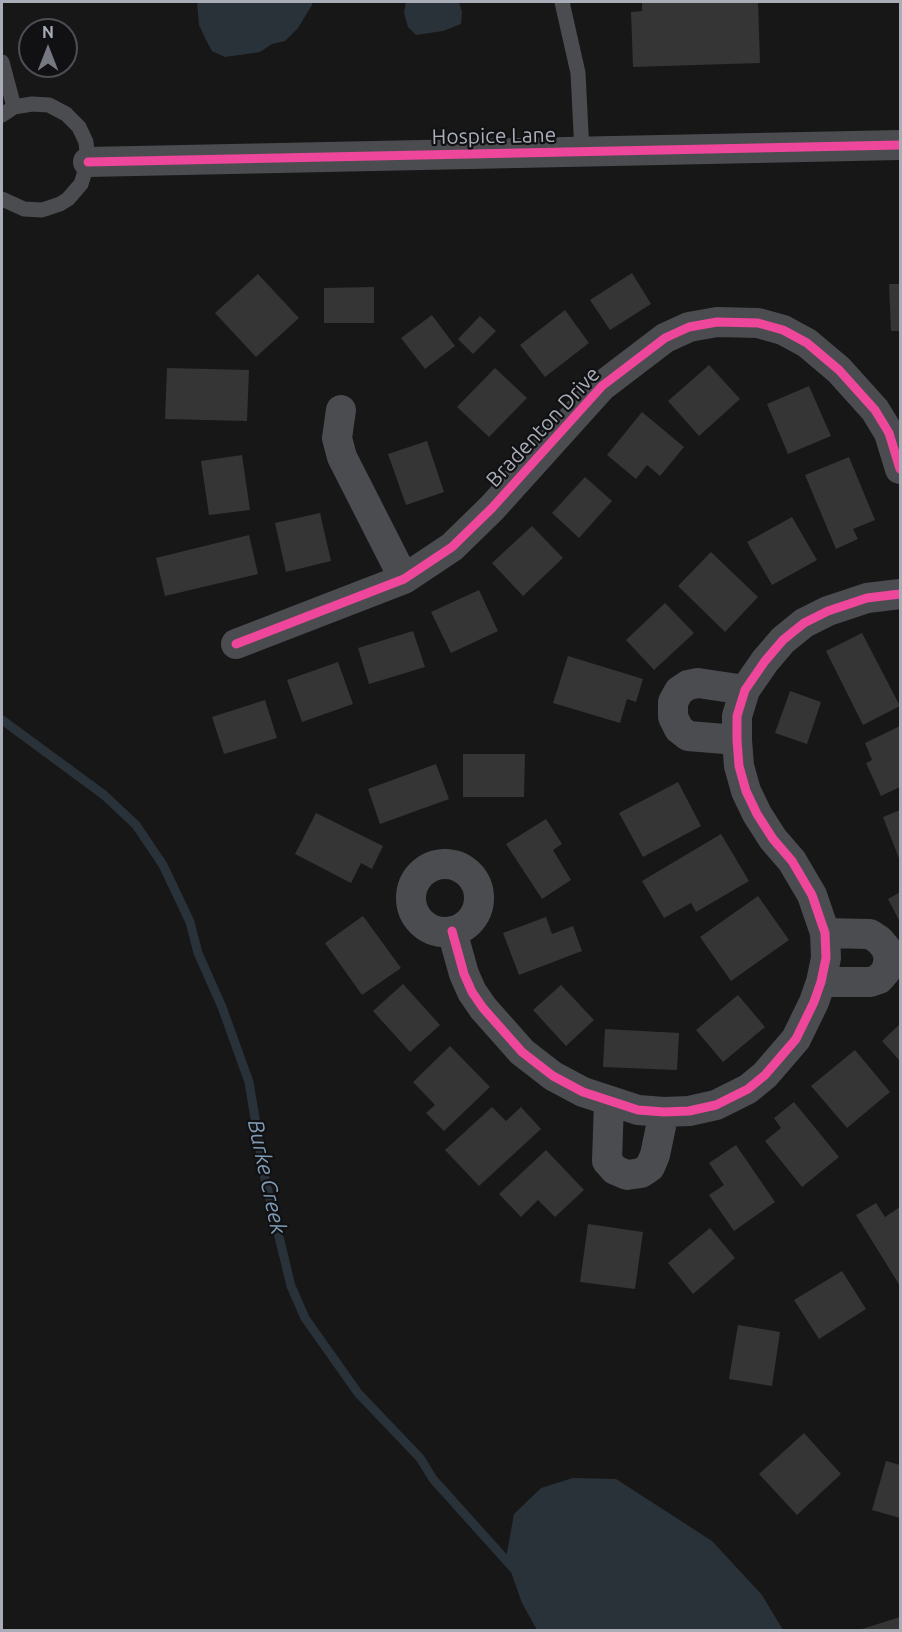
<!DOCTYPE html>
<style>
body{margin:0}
#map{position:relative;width:902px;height:1632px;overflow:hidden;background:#171717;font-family:Ubuntu,sans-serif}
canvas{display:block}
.frame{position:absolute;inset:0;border:3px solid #a8adb8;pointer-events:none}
.north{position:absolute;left:18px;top:18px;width:60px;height:60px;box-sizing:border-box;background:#111113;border:2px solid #4d4f55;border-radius:50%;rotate:0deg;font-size:16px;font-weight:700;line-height:24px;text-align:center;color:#a8adb8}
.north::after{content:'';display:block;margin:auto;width:21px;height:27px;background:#757880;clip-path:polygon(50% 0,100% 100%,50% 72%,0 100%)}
</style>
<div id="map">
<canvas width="902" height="1632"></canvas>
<div class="frame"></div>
<div class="north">N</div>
</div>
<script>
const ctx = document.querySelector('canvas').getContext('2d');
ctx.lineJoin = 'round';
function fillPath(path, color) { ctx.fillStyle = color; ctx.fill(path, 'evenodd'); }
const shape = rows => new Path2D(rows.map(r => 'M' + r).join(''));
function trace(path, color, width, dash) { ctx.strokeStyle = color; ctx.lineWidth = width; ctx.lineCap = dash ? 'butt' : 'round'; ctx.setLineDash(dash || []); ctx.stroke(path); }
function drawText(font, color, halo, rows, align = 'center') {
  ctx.font = font + ' Ubuntu,sans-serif'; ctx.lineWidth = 4.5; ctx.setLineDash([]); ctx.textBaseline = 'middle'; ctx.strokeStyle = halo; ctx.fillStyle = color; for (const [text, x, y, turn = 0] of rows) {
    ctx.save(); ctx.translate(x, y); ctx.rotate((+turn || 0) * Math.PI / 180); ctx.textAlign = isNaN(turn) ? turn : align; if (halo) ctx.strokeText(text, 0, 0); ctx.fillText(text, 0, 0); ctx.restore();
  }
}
const water = shape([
 [197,2,312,2,312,5,298,28,285,41,272,44,260,52,225,57,212,51,205,38,199,25],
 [406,2,459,2,462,12,461,24,443,31,416,35,408,27,404,13],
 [573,1478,616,1479,712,1541,762,1595,783,1630,537,1630,522,1603,506,1558,514,1514,541,1488]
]);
const stream = shape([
 [2,720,104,795,136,825,163,865,190,922,198,953,222,1007,249,1082,265,1179,291,1286,305,1318,358,1393,420,1458,433,1479,513,1568]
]);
const building = shape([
 [642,2,758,2,760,63,633,67,631,12,642,11],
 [632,273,651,304,610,330,590,300],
 [258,274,299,318,256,357,215,313],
 [889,284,900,284,900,331,891,331],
 [374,287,374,323,324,323,324,288],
 [565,310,589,343,545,377,520,345],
 [432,315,455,346,425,369,401,338],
 [480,316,496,331,473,354,458,339],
 [709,365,740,399,699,436,668,401],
 [167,368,249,370,247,421,165,419],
 [495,368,527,398,489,437,457,407],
 [809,386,831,436,788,454,767,404],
 [642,412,684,447,660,476,647,465,636,479,607,455],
 [427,441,444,492,406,505,388,454],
 [242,455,250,510,209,515,201,461],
 [849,457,875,520,853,529,858,539,836,549,805,475],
 [585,477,612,501,579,538,552,513],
 [320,513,331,561,286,572,275,523],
 [792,517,817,560,772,585,747,542],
 [532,526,563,558,523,596,492,563],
 [249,535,258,574,165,596,156,558],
 [711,552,758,597,725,632,678,586],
 [479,590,498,631,451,653,431,612],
 [665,603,694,633,654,670,626,640],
 [413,631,425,667,369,684,358,648],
 [862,633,900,706,863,725,826,651],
 [568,656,643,679,636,702,627,699,620,723,553,703],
 [338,662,353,704,302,722,287,680],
 [790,691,821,702,807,744,775,733],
 [265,700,277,738,224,754,212,717],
 [900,726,900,787,881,796,866,763,872,760,865,743],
 [463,754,525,754,524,797,463,797],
 [436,764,449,799,380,824,368,789],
 [678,782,701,826,643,857,619,813],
 [900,810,900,861,883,817],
 [316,813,383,846,372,869,361,863,351,883,295,854],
 [546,819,562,844,553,850,571,880,542,899,506,844],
 [721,834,749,881,696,912,691,903,664,918,642,881],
 [900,892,900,922,888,899],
 [758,896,789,940,731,981,700,937],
 [363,916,401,968,362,995,325,943],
 [546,917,552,934,573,926,582,951,519,975,503,933],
 [403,984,440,1025,410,1052,373,1011],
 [561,985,594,1020,566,1046,533,1010],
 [738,995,765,1027,723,1062,696,1030],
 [900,1024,900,1061,882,1041],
 [605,1029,679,1033,677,1070,603,1067],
 [450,1046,490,1087,444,1131,426,1113,435,1105,413,1082],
 [855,1050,890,1092,847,1128,811,1086],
 [794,1102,839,1157,802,1187,765,1141,781,1128,774,1118],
 [492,1107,506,1121,521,1107,541,1129,479,1186,445,1150],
 [736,1145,775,1202,734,1231,709,1195,724,1185,709,1163],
 [546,1150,584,1190,555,1217,538,1200,521,1217,499,1194],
 [876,1203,885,1217,900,1207,900,1286,856,1215],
 [588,1224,643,1232,635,1289,580,1282],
 [710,1228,735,1258,693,1294,668,1263],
 [842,1271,866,1309,819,1339,794,1300],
 [738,1325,780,1332,772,1386,729,1379],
 [804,1433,841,1474,797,1515,759,1474],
 [886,1461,900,1465,900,1518,872,1510],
 [900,1617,900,1630,859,1630]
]);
const lane = shape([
 [562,2,578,73,582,152],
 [2,62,14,107],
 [2,115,14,107,32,104,49,105,66,114,79,127,86,142,88,162,81,184,68,199,60,204,42,210,24,209,2,199]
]);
const street = shape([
 [88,162,900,145],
 [341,410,337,438,342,457,404,579],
 [236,644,404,579,452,547,492,508,602,386,665,338,689,327,717,322,758,323,783,330,807,343,839,370,875,410,889,433,900,469],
 [737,740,688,736,679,729,673,717,673,702,679,691,688,685,698,683,745,690],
 '411 898a34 34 0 1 1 68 0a34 34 0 1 1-68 0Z',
 [452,931,464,974,472,992,483,1008,522,1052,553,1076,583,1092,638,1110,664,1112,689,1111,716,1105,748,1089,765,1075,796,1039,814,1002,821,982,826,958,825,933,812,895,792,861,773,839,757,814,746,791,739,766,737,740,737,716,745,690,765,661,783,640,804,623,828,611,867,598,900,594],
 [821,982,870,982,879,979,886,971,889,959,886,948,879,940,870,934,825,933],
 [609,1102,607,1161,615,1170,627,1175,641,1173,650,1167,655,1155,664,1112]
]);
const cycleway = shape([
 [88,162,900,145],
 [236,644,404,579,452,547,492,508,602,386,665,338,689,327,717,322,758,323,783,330,807,343,839,370,875,410,889,433,900,469],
 [452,931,464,974,472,992,483,1008,522,1052,553,1076,583,1092,638,1110,664,1112,689,1111,716,1105,748,1089,765,1075,796,1039,814,1002,821,982,826,958,825,933,812,895,792,861,773,839,757,814,746,791,739,766,737,740,737,716,745,690,765,661,783,640,804,623,828,611,867,598,900,594]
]);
const streetNames = [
 ["Hospice Lane",494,136,-1],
 ["Bradenton Drive",543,427,-47]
];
const waterNames = [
 ["Burke Creek",267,1177,78]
];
fillPath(water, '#2a3239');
trace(stream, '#2a3239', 9);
fillPath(building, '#353536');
trace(lane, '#4b4c50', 15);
trace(street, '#4b4c50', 30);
trace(cycleway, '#ed469a', 9);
drawText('21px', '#a8adb8', '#111113', streetNames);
drawText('italic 22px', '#7f9bb3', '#111113', waterNames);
</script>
